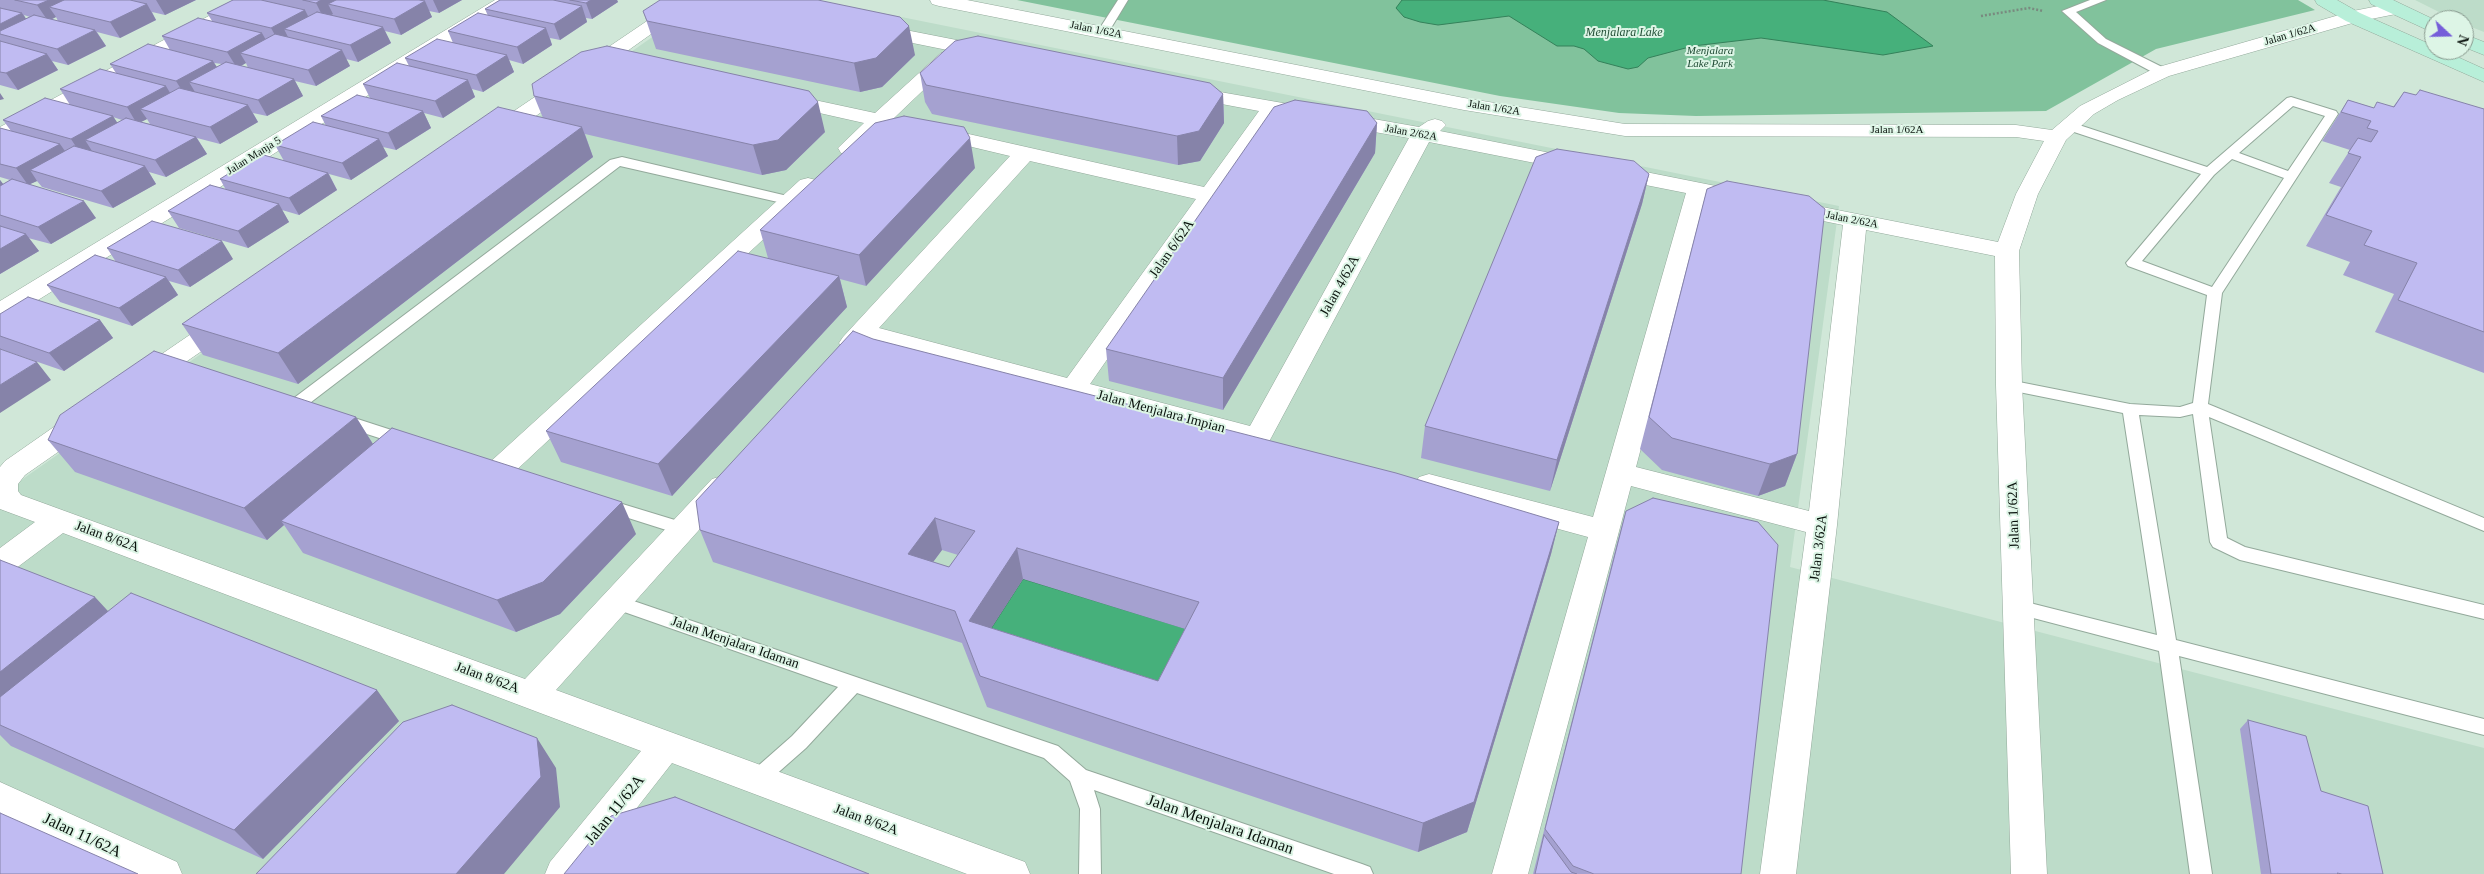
<!DOCTYPE html>
<style>
body{margin:0}
#map{position:relative;width:2484px;height:874px;overflow:hidden;background:#d0e7d8;font-family:Georgia,serif}
canvas{display:block}
.north{position:absolute;left:2424px;top:10px;width:50px;height:50px;box-sizing:border-box;background:#ddf5e6;border:1px solid #899a8f;border-radius:50%;rotate:111deg;font-size:14px;font-weight:700;line-height:20px;text-align:center;color:#0a120d}
.north::after{content:'';display:block;margin:auto;width:18px;height:22px;background:#765ed9;clip-path:polygon(50% 0,100% 100%,50% 72%,0 100%)}
</style>
<div id="map">
<canvas width="2484" height="874"></canvas>
<div class="north">N</div>
</div>
<script>
const ctx = document.querySelector('canvas').getContext('2d');
ctx.lineJoin = 'round';
function fillPath(path, color) { ctx.fillStyle = color; ctx.fill(path, 'evenodd'); }
const shape = rows => new Path2D(rows.map(r => 'M' + r).join(''));
function trace(path, color, width, dash) { ctx.strokeStyle = color; ctx.lineWidth = width; ctx.lineCap = dash ? 'butt' : 'round'; ctx.setLineDash(dash || []); ctx.stroke(path); }
function drawText(font, color, halo, rows, align = 'center') {
  ctx.font = font + ' Georgia,serif'; ctx.lineWidth = 4; ctx.setLineDash([]); ctx.textBaseline = 'middle'; ctx.strokeStyle = halo; ctx.fillStyle = color; for (const [text, x, y, turn = 0] of rows) {
    ctx.save(); ctx.translate(x, y); ctx.rotate((+turn || 0) * Math.PI / 180); ctx.textAlign = isNaN(turn) ? turn : align; if (halo) ctx.strokeText(text, 0, 0); ctx.fillText(text, 0, 0); ctx.restore();
  }
}
const built = shape([
 [705,0,817,0,1839,206,1790,567,2484,748,2484,874,0,874,0,495],
 [2415,0,2484,0,2484,32,2464,24,2464,20,2455,20]
]);
const green = shape([
 [1017,0,2298,0,2315,10,2156,49,2046,111,1696,116,1619,113,1500,96]
]);
const water = shape([
 [1402,0,1823,0,1887,12,1933,46,1883,55,1761,38,1693,46,1648,58,1638,67,1628,69,1598,61,1584,49,1574,46,1557,46,1509,16,1438,25,1420,22,1404,17,1396,8,1402,0],
 [1023,579,1200,633,1160,712,976,652,1023,579]
]);
const path = shape([
 [1981,16,2029,8,2043,11]
]);
const lane = shape([
 [1118,0,1128,0,1108,33,1100,33,1098,31,1118,0],
 [2090,0,2106,0,2076,12,2106,39,2166,69,2166,75,2158,75,2098,43,2062,11,2090,0],
 [2291,97,2336,111,2338,114,2222,293,2208,404,2484,518,2484,531,2209,417,2227,538,2245,547,2484,605,2484,619,2240,560,2213,547,2210,542,2193,414,2180,417,2139,415,2176,640,2484,719,2484,735,2179,656,2212,874,2190,874,2159,651,2018,614,2012,612,2009,607,2012,602,2018,600,2157,635,2123,413,2009,390,2003,389,2001,385,2003,381,2009,380,2130,404,2180,407,2193,403,2207,295,2128,266,2126,263,2201,174,2065,129,2063,126,2065,123,2073,123,2207,167,2287,98,2291,97],
 [2293,106,2325,116,2288,171,2239,153,2293,106],
 [2232,159,2284,178,2212,287,2142,261,2214,175,2232,159],
 [622,157,796,198,798,201,791,205,620,166,302,409,290,409,288,405,290,401,610,160,622,157],
 [342,414,413,437,415,441,413,445,407,447,336,424,334,420,336,416,342,414],
 [606,499,688,524,691,529,688,534,682,535,600,509,597,505,600,501,606,499],
 [616,595,1058,746,1086,770,1362,864,1370,867,1373,874,1334,874,1094,790,1100,809,1101,874,1079,874,1080,809,1070,781,1044,758,857,693,806,748,764,785,757,788,750,785,747,779,750,773,792,736,838,687,610,607,607,602,610,597,616,595]
]);
const street = shape([
 [239,0,262,0,260,4,8,140,0,141,0,127,239,0],
 [495,0,517,0,515,4,9,318,0,320,0,301,495,0],
 [678,0,699,0,502,140,494,141,486,140,483,135,486,130,678,0],
 [930,0,967,0,1464,98,1625,124,2016,125,2052,130,2080,106,2155,68,2353,11,2394,3,2401,5,2403,9,2401,13,2356,22,2169,76,2118,100,2094,114,2066,140,2038,194,2019,251,2022,385,2047,874,2011,874,1996,385,1995,256,1866,230,1837,525,1796,874,1760,874,1806,532,1631,486,1528,874,1492,874,1588,537,1419,491,1415,484,1419,477,1429,474,1593,517,1686,193,1429,142,1271,438,1267,445,1257,448,867,342,861,349,852,351,843,349,839,343,843,337,1010,156,926,136,922,132,926,128,933,126,1204,187,1259,111,1179,96,1176,92,1179,88,1186,86,1419,127,1428,121,1435,119,1442,121,1446,125,1440,131,1751,193,1754,198,1751,203,1743,205,1707,197,1636,467,1809,511,1843,225,1779,212,1776,207,1779,202,1787,200,1998,242,2016,194,2044,141,2016,137,1625,136,1464,110,939,6,932,4,930,0],
 [1277,115,1409,138,1250,426,1090,384,1277,115],
 [1030,161,1196,199,1067,378,879,328,1030,161],
 [875,24,987,46,994,48,997,52,994,56,987,58,868,34,865,30,868,26,875,24],
 [948,51,955,53,958,57,894,118,902,123,898,127,891,129,883,128,857,153,849,154,841,153,838,148,864,123,775,103,772,99,775,95,782,93,875,113,941,53,948,51],
 [808,178,816,180,819,185,816,190,509,477,499,480,489,477,485,470,489,463,800,180,808,178],
 [225,315,234,317,238,323,234,329,152,385,143,388,134,385,130,379,134,373,216,317,225,315],
 [81,413,91,415,95,422,91,429,25,475,18,484,18,491,21,495,525,679,712,479,722,476,732,479,736,486,732,493,556,690,1025,862,1030,874,967,874,672,763,585,874,545,874,550,862,641,751,63,533,11,572,0,575,0,548,35,522,0,509,0,467,5,461,71,415,81,413],
 [0,782,177,862,182,874,126,874,0,814,0,782]
]);
const secondary = shape([
 [2315,0,2337,0,2360,13,2434,46,2434,50,2442,50,2484,69,2484,82,2346,21,2317,4,2315,0],
 [2369,0,2393,0,2435,20,2434,33,2371,4,2369,0],
 [2464,34,2484,42,2484,55,2464,47,2464,34]
]);
const wall = shape([
 [0,0,196,0,165,15,152,12,156,20,120,38,97,32,106,46,68,65,52,61,58,70,18,90,0,85],
 [24,15,30,17,26,19],
 [56,17,58,21,52,19],
 [233,0,462,0,439,13,429,11,432,17,401,35,385,31,391,43,358,62,346,59,350,66,316,86,295,81,303,96,267,116,253,113,258,122,220,144,197,138,207,154,166,177,149,172,156,184,113,208,42,187,37,181,30,184,96,218,51,244,28,238,39,251,0,274,0,180,3,184,10,180,0,177,0,128,11,131,3,120,70,105,60,89,116,73,110,64,170,50,162,36,212,21,207,13],
 [214,63,222,64,217,67],
 [246,63,248,68,241,66],
 [113,117,122,120,117,123],
 [147,119,150,124,141,122],
 [500,0,617,0,618,2,592,19,586,18,587,22,560,40,550,38,552,45,523,64,509,60,514,72,483,92,472,89,475,97,443,118,424,113,431,128,396,150,383,147,388,156,351,180,329,174,337,190,299,215,282,210,289,222,248,248,179,228,168,211,226,190,220,179,284,161,275,145,326,126,321,116,370,98,363,84,409,66,405,58,453,43,448,31,488,16,485,9],
 [643,11,915,55,882,87,860,92,656,49],
 [920,73,1223,94,1224,123,1200,161,1178,165,932,114,925,102],
 [2404,92,2416,95,2484,109,2484,373,2375,332,2394,294,2343,275,2350,262,2306,246,2341,187,2329,183,2350,150,2322,141,2348,100,2374,108,2393,107],
 [534,96,825,132,786,170,762,175,585,134,593,157,298,384,203,355,182,324,543,118],
 [1377,123,1375,153,1223,410,1109,381,1106,349],
 [975,168,866,286,840,279,847,307,672,496,561,462,546,431,768,258,760,230],
 [1649,174,1642,204,1550,491,1421,458,1425,426],
 [1707,189,1797,454,1785,486,1758,496,1662,470,1640,449],
 [107,248,233,259,190,287,169,281,178,295,132,326,60,302,47,285,116,262],
 [0,314,100,320,113,338,64,371,0,349],
 [873,339,1559,522,1551,554,1467,832,1418,852,987,707,962,643,713,562,700,530],
 [942,550,958,555,949,567,933,562],
 [1023,579,1185,629,1158,681,991,628],
 [356,417,373,444,636,534,560,614,516,632,303,553,284,525,267,540,75,472,48,440],
 [1626,511,1741,874,1533,874,1617,543],
 [0,560,108,611,399,721,263,859,11,746,0,735],
 [2248,720,2321,791,2383,874,2261,874,2240,729]
]);
const shadedWall = shape([
 [49,0,82,0,49,7,56,17,48,21,37,5],
 [156,0,196,0,165,15],
 [321,0,354,0,328,4,333,14,324,19,316,3],
 [433,0,462,0,439,13],
 [591,0,617,0,618,2,592,19,586,3],
 [425,1,432,17,401,35,394,19],
 [147,4,156,20,120,38,110,22],
 [582,6,587,22,560,40,554,24],
 [305,10,313,26,284,29,289,39,280,44,271,28],
 [22,13,33,29,0,34,0,24],
 [909,26,915,55,882,87,860,92,854,63],
 [383,27,391,43,358,62,350,45],
 [546,28,552,45,523,64,517,47],
 [95,30,106,46,68,65,57,49],
 [262,33,271,49,240,53,246,63,237,68,227,52],
 [342,50,350,66,316,86,308,70],
 [47,54,58,70,18,90,6,73],
 [507,55,514,72,483,92,476,75],
 [213,61,223,77,189,82,195,92,186,97,176,81],
 [294,79,303,96,267,116,258,100],
 [468,80,475,97,443,118,435,101],
 [166,86,176,103,140,109,147,119,137,124,127,107],
 [0,93,4,99,0,100],
 [1223,94,1224,123,1200,161,1178,165,1177,136],
 [818,102,825,132,786,170,762,175,753,145],
 [248,105,258,122,220,144,210,127],
 [423,111,431,128,396,150,388,133],
 [113,116,124,133,85,140,92,151,82,156,71,139],
 [1377,123,1375,153,1223,410,1223,378],
 [582,127,593,157,298,384,278,353],
 [196,137,207,154,166,177,155,160],
 [970,138,975,168,866,286,859,255],
 [379,139,388,156,351,180,342,163],
 [60,144,72,161,30,170,37,181,28,185,16,168],
 [145,166,156,184,113,208,101,191],
 [328,173,337,190,299,215,289,198],
 [1649,174,1642,204,1550,491,1557,460],
 [0,180,11,194,0,200],
 [84,201,96,218,51,244,38,227],
 [279,204,289,222,248,248,238,231],
 [26,234,39,251,0,274,0,249],
 [222,241,233,259,190,287,178,270],
 [839,276,847,307,672,496,658,464],
 [166,277,178,295,132,326,119,308],
 [100,320,113,338,64,371,49,353],
 [37,362,51,380,0,413,0,385],
 [356,417,376,449,281,521,284,525,267,540,244,508],
 [1797,454,1785,486,1758,496,1770,464],
 [622,502,636,534,560,614,516,632,497,600],
 [935,518,942,550,916,585,908,554],
 [1559,522,1551,554,1467,832,1418,852,1423,823],
 [1017,548,1023,579,976,652,969,621],
 [95,597,118,622,0,718,0,672],
 [377,690,399,721,263,859,234,830],
 [537,738,556,768,560,807,504,874,456,874]
]);
const building = shape([
 [15,0,49,0,37,5,15,0],
 [64,0,130,0,147,4,110,22,49,7,64,0],
 [233,0,261,0,305,10,271,28,207,13,233,0],
 [303,0,321,0,316,3,303,0],
 [336,0,419,0,425,1,394,19,328,4,336,0],
 [500,0,553,0,582,6,554,24,485,9,500,0],
 [570,0,591,0,586,3,570,0],
 [660,0,818,0,900,17,909,26,876,58,854,63,647,21,643,11,660,0],
 [0,8,22,13,0,24,0,8],
 [317,12,383,27,350,45,284,29,317,12],
 [478,13,546,28,517,47,448,31,478,13],
 [34,15,95,30,57,49,0,34,0,31,34,15],
 [198,18,262,33,227,52,162,36,198,18],
 [275,34,342,50,308,70,240,53,275,34],
 [978,36,1210,83,1223,94,1199,131,1177,136,926,85,920,73,955,41,978,36],
 [437,39,507,55,476,75,405,58,437,39],
 [0,41,47,54,6,73,0,72,0,41],
 [148,44,213,61,176,81,110,64,148,44],
 [607,46,809,91,818,102,778,140,753,145,534,96,532,84,581,52,607,46],
 [226,62,294,79,258,100,189,82,226,62],
 [397,63,468,80,435,101,363,84,397,63],
 [100,69,166,86,127,107,60,89,100,69],
 [179,88,248,105,210,127,140,109,179,88],
 [2420,90,2484,109,2484,332,2398,300,2417,263,2364,245,2372,231,2326,215,2361,157,2348,153,2358,138,2371,142,2378,131,2367,128,2371,121,2341,112,2348,100,2374,108,2377,102,2394,107,2404,92,2416,95,2420,90],
 [357,95,423,111,388,133,321,116,357,95],
 [45,98,113,116,71,139,3,120,45,98],
 [1295,100,1367,111,1377,123,1223,378,1106,349,1274,107,1295,100],
 [498,107,582,127,278,353,182,324,498,107],
 [904,116,964,127,970,138,859,255,760,230,875,123,904,116],
 [126,118,196,137,155,160,85,140,126,118],
 [313,122,379,139,342,163,275,145,313,122],
 [0,128,60,144,16,168,0,164,0,128],
 [74,146,145,166,101,191,30,170,74,146],
 [1557,149,1634,161,1649,174,1557,460,1425,426,1536,157,1557,149],
 [260,154,328,173,289,198,220,179,260,154],
 [12,179,84,201,38,227,0,215,0,186,12,179],
 [1727,181,1809,196,1825,209,1797,454,1770,464,1672,438,1649,417,1707,189,1727,181],
 [210,185,279,204,238,231,168,211,210,185],
 [152,221,222,241,178,270,107,248,152,221],
 [0,226,26,234,0,249,0,226],
 [738,251,839,276,658,464,546,431,738,251],
 [95,255,166,277,119,308,47,285,95,255],
 [28,297,100,320,49,353,0,336,0,314,28,297],
 [853,331,873,339,1396,473,1559,522,1474,802,1423,823,980,676,955,611,700,530,696,501,853,331],
 [935,518,975,531,949,567,908,554,935,518],
 [1017,548,1199,602,1158,681,969,621,1017,548],
 [0,349,37,362,0,385,0,349],
 [154,351,356,417,244,508,48,440,60,415,154,351],
 [392,428,622,502,543,582,497,600,281,521,392,428],
 [1653,498,1758,522,1778,545,1741,874,1594,874,1573,866,1545,829,1626,511,1653,498],
 [0,560,95,597,0,672,0,560],
 [131,593,377,690,234,830,0,725,0,697,131,593],
 [452,705,537,738,541,777,456,874,256,874,403,722,452,705],
 [2248,720,2306,736,2321,791,2368,806,2383,874,2342,874,2337,873,2338,874,2271,874,2248,720],
 [675,797,869,874,564,874,611,816,675,797],
 [0,813,138,874,0,874,0,813],
 [1544,835,1571,872,1577,874,1535,874,1544,835]
]);
const farStreetnames = [
 ["Jalan 1/62A",1096,30,11],
 ["Jalan 1/62A",2290,35,-16],
 ["Jalan 1/62A",1494,108,9],
 ["Jalan 1/62A",1897,130],
 ["Jalan 2/62A",1411,133,10],
 ["Jalan Manja 5",254,156,-32],
 ["Jalan 2/62A",1852,220,11]
];
const farParknames = [
 ["Menjalara",1710,51],
 ["Lake Park",1710,64]
];
const farWaternames = [
 ["Menjalara Lake",1624,33]
];
const streetNames = [
 ["Jalan 6/62A",1172,249,-55],
 ["Jalan 4/62A",1340,286,-61],
 ["Jalan Menjalara Impian",1161,412,15],
 ["Jalan 1/62A",2014,515,-92],
 ["Jalan 8/62A",107,537,20],
 ["Jalan 3/62A",1819,548,-83],
 ["Jalan Menjalara Idaman",735,643,19],
 ["Jalan 8/62A",487,678,20],
 ["Jalan 8/62A",866,820,20]
];
const nearStreetnames = [
 ["Jalan 11/62A",615,810,-51],
 ["Jalan Menjalara Idaman",1220,825,19],
 ["Jalan 11/62A",82,836,25]
];
fillPath(built, '#bddcc9');
fillPath(green, '#81c29c');
fillPath(water, '#46b07b');
trace(water, '#34815a', 1);
trace(lane, '#93a99b', 2);
trace(street, '#93a99b', 1);
trace(secondary, '#93a99b', 1);
trace(path, '#798a7f', 2.5, [2, 2]);
fillPath(lane, '#fff');
fillPath(street, '#fff');
fillPath(secondary, '#b8efd9');
fillPath(wall, '#a5a1d0');
fillPath(shadedWall, '#8683a9');
fillPath(building, '#c0bbf2');
trace(building, '#8683a9', 1);
drawText('11px', '#0a120d', '#ddf5e6', farStreetnames);
drawText('italic 11px', '#1d4932', '#ddf5e6', farParknames);
drawText('italic 12px', '#234f37', '#ddf5e6', farWaternames);
drawText('14px', '#0a120d', '#ddf5e6', streetNames);
drawText('16px', '#0a120d', '#ddf5e6', nearStreetnames);
</script>
